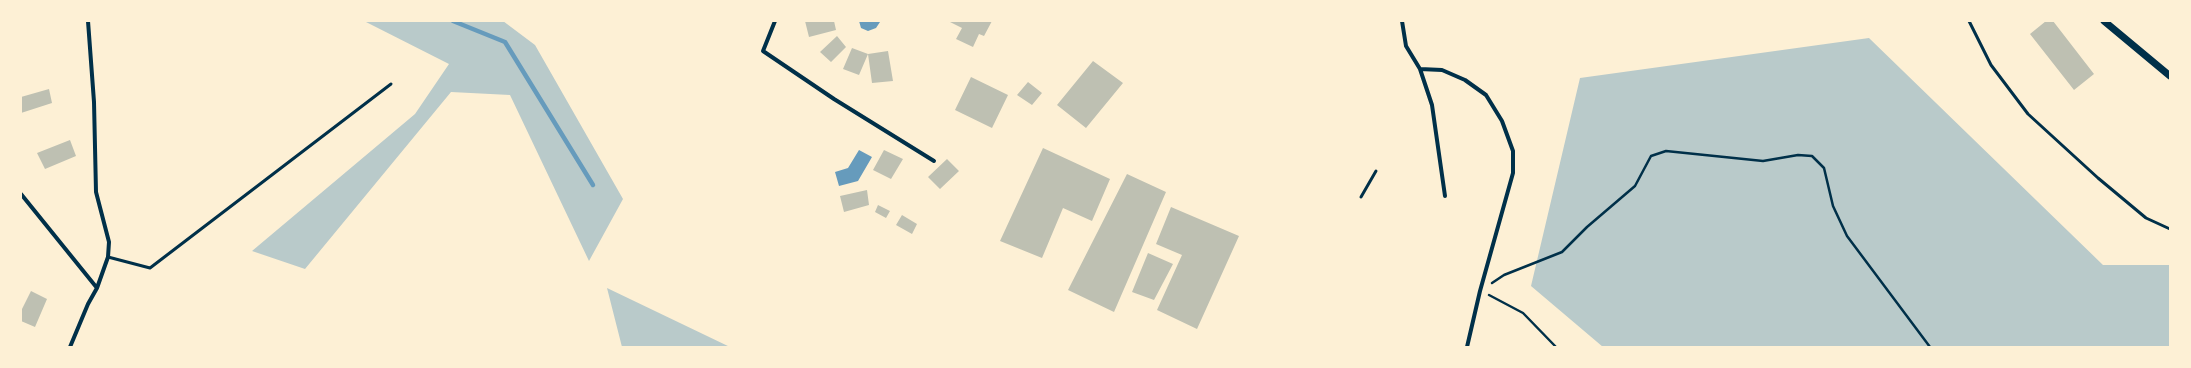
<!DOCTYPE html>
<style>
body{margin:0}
#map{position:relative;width:2191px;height:368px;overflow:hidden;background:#fdf0d5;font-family:Lora,serif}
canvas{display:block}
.frame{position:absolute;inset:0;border:22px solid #fdf0d5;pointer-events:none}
</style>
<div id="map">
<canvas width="2191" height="368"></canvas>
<div class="frame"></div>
</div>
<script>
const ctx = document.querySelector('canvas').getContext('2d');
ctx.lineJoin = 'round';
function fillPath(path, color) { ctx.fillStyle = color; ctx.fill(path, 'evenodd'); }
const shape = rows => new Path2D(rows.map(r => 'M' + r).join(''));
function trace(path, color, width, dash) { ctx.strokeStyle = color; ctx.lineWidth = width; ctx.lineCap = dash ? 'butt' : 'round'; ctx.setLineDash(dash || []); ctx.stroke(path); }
const green = shape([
 [364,21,503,21,535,45,623,199,589,261,510,95,451,92,305,269,252,251,415,114,449,64],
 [1869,38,2103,265,2170,265,2170,347,1603,347,1531,286,1580,78],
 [607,288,730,347,622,347]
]);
const water = shape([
 [859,21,880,21,880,22,876,28,868,31,861,28],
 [859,150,872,157,858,181,839,186,835,172,848,168]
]);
const stream = shape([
 [453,21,505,42,593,185]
]);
const building = shape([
 [805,21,834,21,836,30,809,37],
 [948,21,992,21,984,36,979,34,973,47,956,39,962,28],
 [2046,21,2053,21,2094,74,2074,90,2030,34],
 [837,36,846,47,831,62,820,52],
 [852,48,868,54,859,75,843,69],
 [888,51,893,81,872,83,868,54],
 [1093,61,1123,83,1086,128,1057,105],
 [971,77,1008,95,992,128,955,110],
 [1028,82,1042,93,1032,105,1017,95],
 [49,89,52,103,21,113,21,97],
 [70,140,76,156,45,169,37,153],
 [1043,148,1110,179,1092,221,1063,208,1042,258,1000,241],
 [884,150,903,159,891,179,873,170],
 [947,159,959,171,940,189,928,177],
 [1127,174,1166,192,1114,312,1068,290],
 [867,190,869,205,844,212,840,196],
 [878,205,890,211,886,218,875,212],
 [1171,207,1239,236,1197,329,1157,310,1182,255,1156,244],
 [902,215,917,224,912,234,896,225],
 [1148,253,1173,264,1154,300,1132,292],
 [31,291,47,299,35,327,21,321,21,311]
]);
const path = shape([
 [1492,283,1504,275,1562,252,1587,227,1635,186,1651,156,1666,151,1763,161,1798,155,1812,156,1824,168,1833,206,1847,236,1930,347],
 [1489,295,1523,313,1556,347]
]);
const service = shape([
 [1969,21,1991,65,2028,114,2098,178,2146,218,2170,229],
 [1361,197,1376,171],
 [108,257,150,268,391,84]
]);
const minor = shape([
 [775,21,763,51,834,99,934,161],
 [1402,21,1406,46,1420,69,1432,105,1445,196],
 [1420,69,1442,70,1465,80,1486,95,1502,121,1513,151,1513,173,1480,291,1467,347],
 [21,194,97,288],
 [70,347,88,304,97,288,108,257,109,242,96,192,94,102,88,21]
]);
const tertiary = shape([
 [2104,21,2170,76]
]);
fillPath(green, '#b9caca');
fillPath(water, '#669bbc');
trace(stream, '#669bbc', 4.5);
fillPath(building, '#bec0b2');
trace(path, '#003049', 2.5);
trace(service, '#003049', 3);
trace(minor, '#003049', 4);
trace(tertiary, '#003049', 7);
</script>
